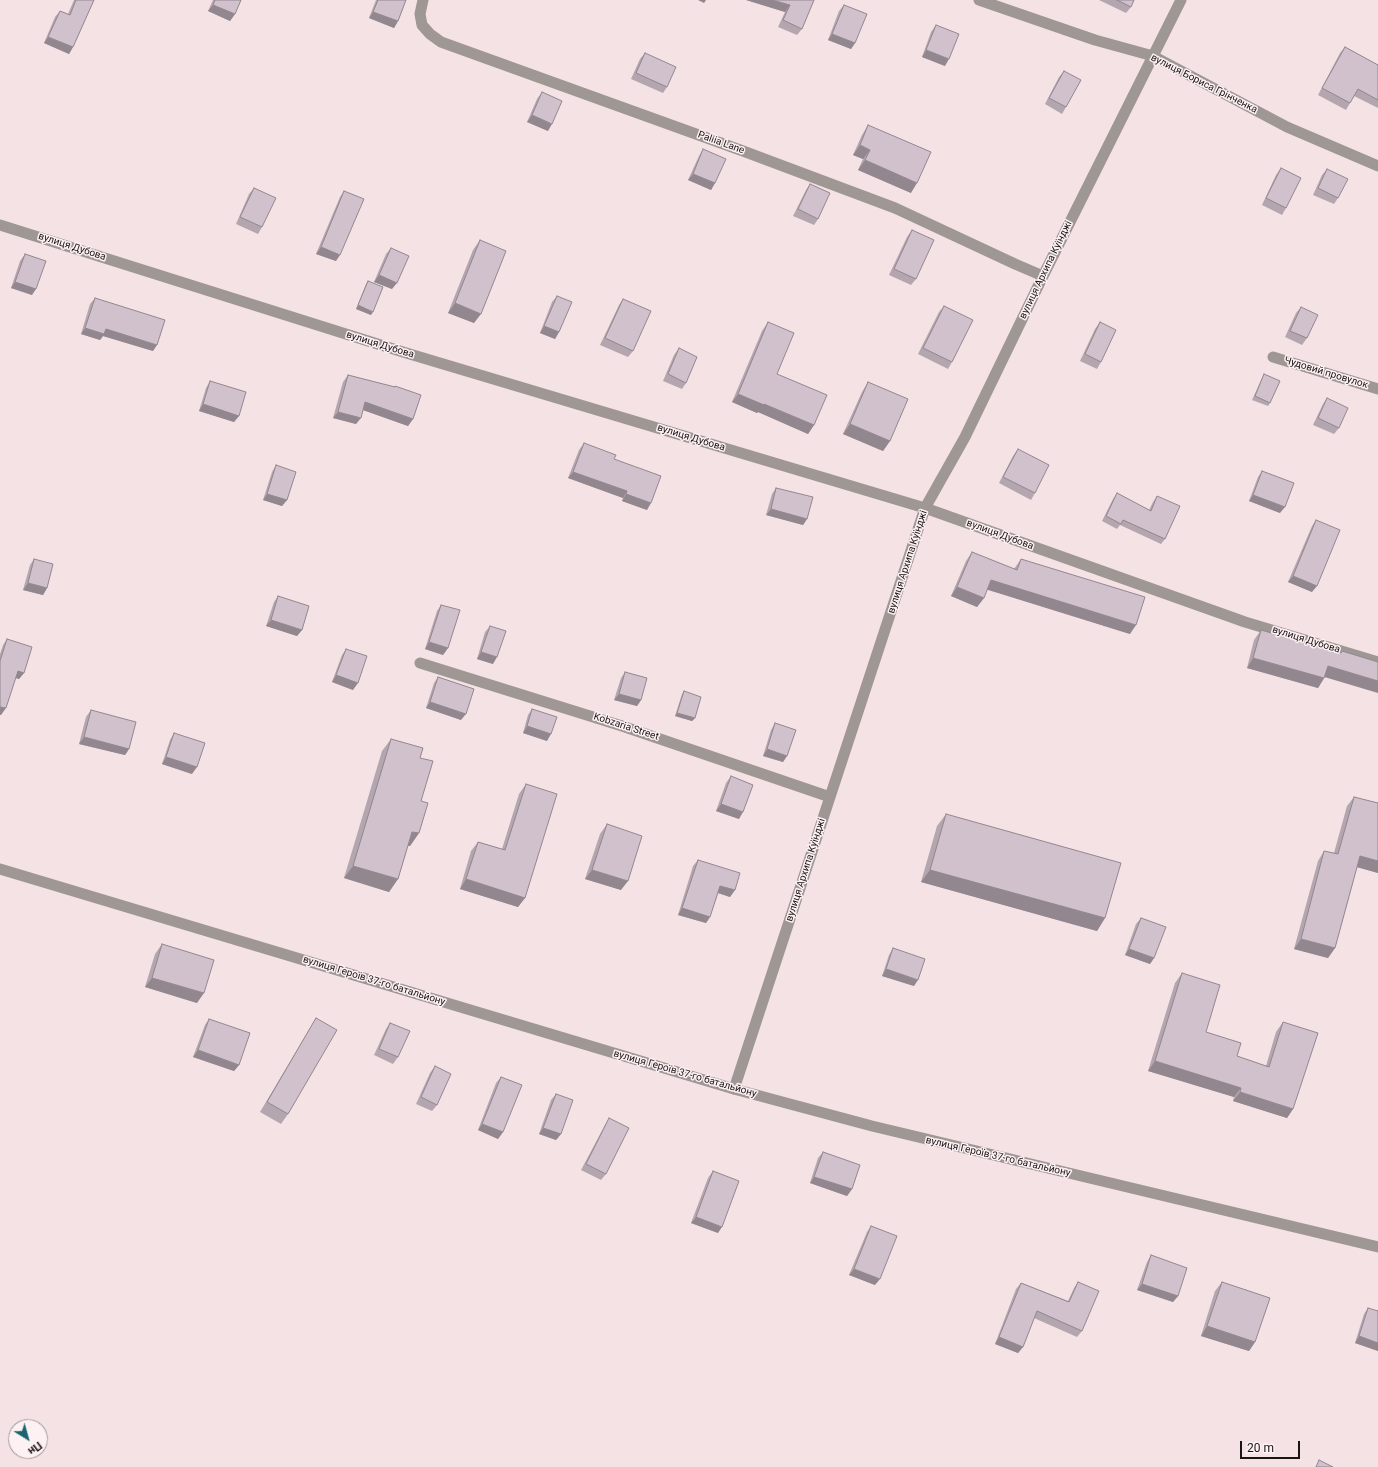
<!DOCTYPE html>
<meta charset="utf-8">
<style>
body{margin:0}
#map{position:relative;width:1378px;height:1467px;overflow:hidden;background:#f5e2e4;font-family:Roboto,sans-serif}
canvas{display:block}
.north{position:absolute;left:8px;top:1419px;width:40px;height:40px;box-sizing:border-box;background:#fdf1f3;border:1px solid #a2999a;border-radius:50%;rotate:143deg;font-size:11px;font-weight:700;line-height:16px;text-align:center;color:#1a1415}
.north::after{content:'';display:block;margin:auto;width:14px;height:18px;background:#19656f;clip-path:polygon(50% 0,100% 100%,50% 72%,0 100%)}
.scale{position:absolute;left:1240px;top:1441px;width:60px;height:18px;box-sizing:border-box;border:2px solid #1a1415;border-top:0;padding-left:5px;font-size:12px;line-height:14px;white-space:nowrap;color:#1a1415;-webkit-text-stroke:3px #fdf1f3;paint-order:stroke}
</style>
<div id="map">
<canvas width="1378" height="1467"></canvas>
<div class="north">Пн</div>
<div class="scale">20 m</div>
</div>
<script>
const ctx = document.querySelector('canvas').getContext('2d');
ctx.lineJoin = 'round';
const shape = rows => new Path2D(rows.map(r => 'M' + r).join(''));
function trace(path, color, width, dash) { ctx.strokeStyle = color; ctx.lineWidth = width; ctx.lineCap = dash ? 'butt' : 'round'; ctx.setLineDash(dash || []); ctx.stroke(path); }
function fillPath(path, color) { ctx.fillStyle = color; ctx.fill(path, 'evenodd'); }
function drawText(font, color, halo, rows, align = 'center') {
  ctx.font = font + ' Roboto,sans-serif'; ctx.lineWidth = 3; ctx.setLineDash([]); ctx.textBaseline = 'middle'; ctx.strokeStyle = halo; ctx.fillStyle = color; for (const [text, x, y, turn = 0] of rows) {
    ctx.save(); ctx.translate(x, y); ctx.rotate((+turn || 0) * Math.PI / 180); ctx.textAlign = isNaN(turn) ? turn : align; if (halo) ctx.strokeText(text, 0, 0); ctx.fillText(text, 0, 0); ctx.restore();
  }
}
const minor = shape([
 [423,0,420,14,422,25,430,34,441,42,743,151,895,208,1015,264,1043,276],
 [979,0,1095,40,1153,56,1287,127,1378,166],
 [0,225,403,352,925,508,1245,622,1378,662],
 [1273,357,1378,389],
 [420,663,622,726,830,797],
 [734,1089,925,508,965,437,1043,276,1181,0]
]);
const tertiary = shape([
 [0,869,734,1089,872,1126,1378,1247]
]);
const wall = shape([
 [74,0,94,0,73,47,69,54,44,43,55,17,60,11,68,14],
 [213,0,241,0,235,14,230,21,208,11],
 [376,0,406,0,398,21,394,28,369,18],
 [746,0,814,0,802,29,797,35,778,27,785,12],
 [1099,0,1134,0,1131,7,1126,13],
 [844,5,855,43,851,49,828,40,839,11],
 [936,25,945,66,922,57,931,32],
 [1345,47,1378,65,1378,108,1354,96,1346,110,1318,95,1340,53],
 [645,53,667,87,663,93,631,79,640,59],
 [1064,71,1066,107,1062,114,1045,104,1059,77],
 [542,92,548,131,527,122,537,99],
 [868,125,911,193,858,170,863,159,853,155,862,135],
 [703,149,715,183,711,190,688,180,699,156],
 [1281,168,1286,208,1282,215,1262,205,1276,175],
 [1327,169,1338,198,1334,204,1313,195,1322,175],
 [810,184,818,219,814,225,793,216,806,190],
 [254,188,262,227,258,234,236,224,249,194],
 [344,191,336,261,316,254,340,197],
 [912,230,916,279,911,285,889,275,907,237],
 [480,240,474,323,448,313,473,250],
 [391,248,392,289,374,282,386,254],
 [25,254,32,295,11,288,20,261],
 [368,281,371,315,356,309,366,284],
 [557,296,559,332,555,339,540,333,552,302],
 [95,298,153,351,103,336,100,340,81,334,90,304],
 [623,299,633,351,628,357,600,345,619,305],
 [944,306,952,362,948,369,918,354,939,312],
 [1301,307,1307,338,1302,345,1285,337,1296,313],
 [768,322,777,374,814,425,808,434,758,412,757,413,732,402,762,331],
 [1100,322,1101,362,1097,369,1080,361,1095,329],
 [679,348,686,383,682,389,663,381,674,355],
 [1264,374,1270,403,1268,406,1252,400,1262,378],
 [348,375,394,387,395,386,413,419,408,426,363,410,356,424,333,418,343,382],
 [210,381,239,416,234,422,199,411,206,388],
 [868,382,890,441,883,451,843,434,862,392],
 [1327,398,1339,428,1334,434,1313,425,1323,404],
 [584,443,647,510,622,501,623,498,568,478,579,450],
 [1018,449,1035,493,1031,500,999,483,1013,456],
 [276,465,287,500,282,506,263,500,272,472],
 [1262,471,1280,513,1249,501,1258,477],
 [776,488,807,519,803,525,766,515,772,494],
 [1117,493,1149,510,1153,502,1157,496,1165,539,1161,544,1120,525,1117,529,1102,521,1113,499],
 [1316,520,1312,592,1288,582,1312,526],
 [972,552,1014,569,1021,559,1130,634,987,589,984,598,977,607,951,596,966,561],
 [34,559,47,588,43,595,23,590,30,565],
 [278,596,302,630,297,636,266,626,274,602],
 [441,605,448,648,443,655,425,649,437,611],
 [490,626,493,664,477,659,485,632],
 [1261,630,1341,653,1342,651,1378,662,1325,677,1318,688,1247,668,1254,640],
 [7,639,24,673,19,679,15,678,1,715,0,715,0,654,3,645],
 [346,649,353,690,332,682,342,655],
 [625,672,641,700,637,706,614,700,621,678],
 [438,677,461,720,426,708,434,683],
 [684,691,695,718,692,721,675,716,682,694],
 [532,709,547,741,523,733,528,715],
 [91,710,129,749,125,755,79,744,86,717],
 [775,723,787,756,783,762,763,756,771,730],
 [174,733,192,774,162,764,170,740],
 [391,739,420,758,421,801,419,833,410,846,408,846,398,879,389,892,344,878,382,751],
 [731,776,739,819,716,811,726,783],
 [526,784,525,898,518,907,460,889,471,851,478,842,502,849,519,794],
 [1354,797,1378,803,1378,873,1357,867,1335,948,1328,958,1294,949,1318,861,1324,851,1334,853,1347,806],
 [946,814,1105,918,1097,931,921,882,937,826],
 [607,824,621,890,585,879,600,834],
 [698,860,735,890,730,897,718,893,710,917,706,923,678,915,693,866],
 [1141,918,1154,958,1150,964,1125,955,1136,924],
 [162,944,197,1003,145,987,155,954],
 [893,948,914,986,882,976,889,955],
 [1182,973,1206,1032,1237,1056,1266,1066,1276,1032,1283,1022,1293,1109,1287,1118,1233,1101,1234,1097,1148,1071,1175,983],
 [316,1018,288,1114,281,1124,260,1112,310,1028],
 [209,1019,239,1065,234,1071,193,1057,205,1025],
 [390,1023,398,1057,393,1064,374,1055,386,1029],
 [435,1066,437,1105,432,1111,416,1104,430,1073],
 [501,1077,503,1132,498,1139,478,1130,496,1083],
 [556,1094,561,1134,556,1140,539,1134,551,1100],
 [609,1118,606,1174,601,1180,581,1170,605,1125],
 [823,1152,852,1189,847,1196,810,1183,818,1158],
 [713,1171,718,1233,691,1223,708,1178],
 [871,1226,875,1285,849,1275,867,1232],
 [1151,1255,1178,1296,1173,1302,1137,1290,1147,1262],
 [1078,1282,1082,1331,1077,1337,1034,1318,1023,1347,1018,1353,995,1344,1016,1289,1021,1283,1068,1301,1074,1288],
 [1222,1282,1255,1342,1249,1351,1201,1336,1215,1291],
 [1368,1308,1378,1311,1378,1351,1355,1343,1364,1314]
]);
const shadedWall = shape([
 [698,0,706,0,704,3],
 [746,0,772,0,790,5,785,12],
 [213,5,235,14,230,21,208,11],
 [373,12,398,21,394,28,369,18],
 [832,34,855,43,851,49,828,40],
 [48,37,73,47,69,54,44,43],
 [926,50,949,59,945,66,922,57],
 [532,115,552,124,548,131,527,122],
 [860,145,870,150,863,159,853,155],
 [865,160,917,183,911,193,858,170],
 [693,174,715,183,711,190,688,180],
 [321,247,340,255,336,261,316,254],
 [379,275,397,283,392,289,374,282],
 [15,282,36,289,32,295,11,288],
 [455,303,481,314,474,323,448,313],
 [358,305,373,312,371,315,356,309],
 [544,326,559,332,555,339,540,333],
 [85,328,106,329,157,345,153,351,103,336,100,340,81,334],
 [738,394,764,404,814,425,808,434,758,412,757,413,732,402],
 [365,402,413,419,408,426,360,409],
 [203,404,239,416,234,422,199,411],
 [338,412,361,418,356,424,333,418],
 [850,424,890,441,883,451,843,434],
 [573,472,627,491,623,498,568,478],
 [267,494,287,500,282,506,263,500],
 [626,494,651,503,647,510,622,501],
 [1253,495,1285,507,1280,513,1249,501],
 [771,509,807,519,803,525,766,515],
 [1293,576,1317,586,1312,592,1288,582],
 [991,580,1136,625,1130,634,985,589],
 [28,583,47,588,43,595,23,590],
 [957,587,984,598,977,607,951,596],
 [271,620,302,630,297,636,266,626],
 [429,642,448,648,443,655,425,649],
 [481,652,497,657,493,664,477,659],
 [1253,658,1324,678,1318,688,1247,668],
 [1328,666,1378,681,1378,693,1321,676],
 [18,671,24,673,19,679,13,677],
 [336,675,358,683,353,690,332,682],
 [619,694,641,700,637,706,614,700],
 [430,702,466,714,461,720,426,708],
 [0,707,6,708,1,715,0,715],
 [677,713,695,718,692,721,675,716],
 [527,726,551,734,547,741,523,733],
 [84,737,129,749,125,755,79,744],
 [767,749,787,756,783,762,763,756],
 [166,757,197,767,192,774,162,764],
 [721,804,743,812,739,819,716,811],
 [412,832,419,833,410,846,403,844],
 [1360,856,1378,861,1378,873,1353,866],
 [353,866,398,879,389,892,344,878],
 [592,870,628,881,621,890,585,879],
 [930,870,1105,918,1097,931,921,882],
 [466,879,525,898,518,907,460,889],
 [720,886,735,890,730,897,715,892],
 [682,908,710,917,706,923,678,915],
 [1301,939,1335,948,1328,958,1294,949],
 [1129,949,1154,958,1150,964,1125,955],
 [886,969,918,980,914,986,882,976],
 [152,978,204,993,197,1003,145,987],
 [198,1050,239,1065,234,1071,193,1057],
 [1155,1061,1241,1088,1234,1097,1148,1071],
 [1240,1092,1293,1109,1287,1118,1233,1101],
 [482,1124,503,1132,498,1139,478,1130],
 [543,1128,561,1134,556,1140,539,1134],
 [814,1177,852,1189,847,1196,810,1183],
 [696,1217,722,1227,718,1233,691,1223],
 [854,1269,880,1279,875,1285,849,1275],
 [1142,1284,1178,1296,1173,1302,1137,1290],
 [1207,1326,1255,1342,1249,1351,1201,1336],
 [1359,1336,1378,1343,1378,1351,1355,1343],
 [999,1337,1023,1347,1018,1353,995,1344]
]);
const building = shape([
 [76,0,94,0,73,47,48,37,60,11,70,15,76,0],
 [215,0,241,0,235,14,213,5,215,0],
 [378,0,406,0,398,21,373,12,378,0],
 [772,0,814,0,802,29,783,20,790,5,772,0],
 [1117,0,1134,0,1131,7,1117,0],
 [844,5,867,14,855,43,832,34,844,5],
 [936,25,959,34,949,59,926,50,936,25],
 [1345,47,1378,65,1378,100,1358,89,1350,103,1322,88,1345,47],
 [645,53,676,67,667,87,636,73,645,53],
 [1064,71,1081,80,1066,107,1049,98,1064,71],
 [542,92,562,101,552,124,532,115,542,92],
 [868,125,931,152,917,183,865,160,870,150,860,145,868,125],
 [703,149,726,159,715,183,693,174,703,149],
 [1281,168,1301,178,1286,208,1266,198,1281,168],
 [1327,169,1348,179,1338,198,1318,188,1327,169],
 [810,184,830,193,818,219,798,209,810,184],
 [254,188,276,198,262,227,240,217,254,188],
 [344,191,364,199,340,255,321,247,344,191],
 [912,230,934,240,916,279,894,269,912,230],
 [480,240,506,251,481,314,455,303,480,240],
 [391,248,409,256,397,283,379,275,391,248],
 [25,254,46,261,36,289,15,282,25,254],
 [368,281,383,287,373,312,358,305,368,281],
 [557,296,572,302,559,332,544,326,557,296],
 [95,298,165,320,157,345,106,329,104,334,85,328,95,298],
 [623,299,651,311,633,351,605,338,623,299],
 [944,306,973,320,952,362,923,348,944,306],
 [1301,307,1318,315,1307,338,1290,331,1301,307],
 [768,322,794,333,777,374,827,395,814,425,764,404,764,405,738,394,768,322],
 [1100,322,1116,330,1101,362,1085,354,1100,322],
 [679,348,697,357,686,383,668,374,679,348],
 [1264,374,1280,381,1270,403,1255,396,1264,374],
 [348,375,395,387,395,386,421,395,413,419,365,402,361,418,338,412,348,375],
 [210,381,246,392,239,416,203,404,210,381],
 [868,382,908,399,890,441,850,424,868,382],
 [1327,398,1348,408,1339,428,1318,418,1327,398],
 [584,443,616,455,614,459,661,476,651,503,626,494,627,491,573,472,584,443],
 [1018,449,1049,465,1035,493,1003,477,1018,449],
 [276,465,296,472,287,500,267,494,276,465],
 [1262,471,1294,483,1285,507,1253,495,1262,471],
 [776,488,813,497,807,519,771,509,776,488],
 [1117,493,1151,511,1157,496,1180,506,1165,539,1123,520,1121,524,1106,516,1117,493],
 [1316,520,1340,530,1317,586,1293,576,1316,520],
 [972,552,1017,570,1021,559,1145,597,1136,625,991,580,984,598,957,587,972,552],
 [34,559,53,564,47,588,28,583,34,559],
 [278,596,309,606,302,630,271,620,278,596],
 [441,605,460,610,448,648,429,642,441,605],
 [490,626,506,631,497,657,481,652,490,626],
 [1261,630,1341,653,1342,651,1378,662,1378,681,1328,666,1324,678,1253,658,1261,630],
 [7,639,32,647,24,673,18,671,6,708,0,707,0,661,7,639],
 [346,649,367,656,358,683,336,675,346,649],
 [625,672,647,678,641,700,619,694,625,672],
 [438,677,474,689,466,714,430,702,438,677],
 [684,691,701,697,695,718,677,713,684,691],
 [532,709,557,717,551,734,527,726,532,709],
 [91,710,136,722,129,749,84,737,91,710],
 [775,723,796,730,787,756,767,749,775,723],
 [174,733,205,743,197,767,166,757,174,733],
 [391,739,423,748,420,758,433,761,421,801,428,803,419,833,412,832,398,879,353,866,391,739],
 [731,776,753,785,743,812,721,804,731,776],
 [526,784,557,794,525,898,466,879,478,842,505,850,526,784],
 [1354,797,1378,803,1378,861,1360,856,1335,948,1301,939,1324,851,1338,854,1354,797],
 [946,814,1121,863,1105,918,930,870,946,814],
 [607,824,642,836,628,881,592,870,607,824],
 [698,860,740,873,735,890,720,886,710,917,682,908,698,860],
 [1141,918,1166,927,1154,958,1129,949,1141,918],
 [162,944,214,960,204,993,152,978,162,944],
 [893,948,925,959,918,980,886,969,893,948],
 [1182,973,1220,985,1206,1032,1241,1043,1237,1056,1269,1067,1283,1022,1318,1033,1293,1109,1240,1092,1241,1088,1155,1061,1182,973],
 [316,1018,337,1030,288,1114,267,1102,316,1018],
 [209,1019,250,1033,239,1065,198,1050,209,1019],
 [390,1023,410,1031,398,1057,379,1049,390,1023],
 [435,1066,451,1074,437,1105,421,1097,435,1066],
 [501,1077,522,1085,503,1132,482,1124,501,1077],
 [556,1094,573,1100,561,1134,543,1128,556,1094],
 [609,1118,629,1128,606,1174,586,1164,609,1118],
 [823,1152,860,1165,852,1189,814,1177,823,1152],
 [713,1171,739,1181,722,1227,696,1217,713,1171],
 [871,1226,897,1236,880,1279,854,1269,871,1226],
 [1151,1255,1187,1268,1178,1296,1142,1284,1151,1255],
 [1078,1282,1099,1291,1082,1331,1037,1311,1023,1347,999,1337,1021,1283,1069,1302,1078,1282],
 [1222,1282,1270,1298,1255,1342,1207,1326,1222,1282],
 [1368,1308,1378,1311,1378,1343,1359,1336,1368,1308],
 [1319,1460,1333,1467,1316,1467,1319,1460]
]);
const streetNames = [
 ["вулиця Бориса Грінченка",1204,84,27],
 ["Paliia Lane",721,143,20],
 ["вулиця Дубова",72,247,18],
 ["вулиця Архипа Куїнджі",1046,270,-64],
 ["вулиця Дубова",380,345,17],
 ["Чудовий провулок",1326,373,17],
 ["вулиця Дубова",691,438,17],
 ["вулиця Дубова",1000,535,20],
 ["вулиця Архипа Куїнджі",908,562,-72],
 ["вулиця Дубова",1306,640,17],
 ["Kobzaria Street",626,727,18],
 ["вулиця Архипа Куїнджі",806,870,-72],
 ["вулиця Героїв 37-го батальйону",374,981,17],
 ["вулиця Героїв 37-го батальйону",685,1074,16],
 ["вулиця Героїв 37-го батальйону",998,1157,13]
];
trace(minor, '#9f9794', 11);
trace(tertiary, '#9f9794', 11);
fillPath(wall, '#b3a6af');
fillPath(shadedWall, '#92878f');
fillPath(building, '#d0c1cc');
trace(building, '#92878f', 1);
drawText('10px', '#1a1415', '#fdf1f3', streetNames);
</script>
